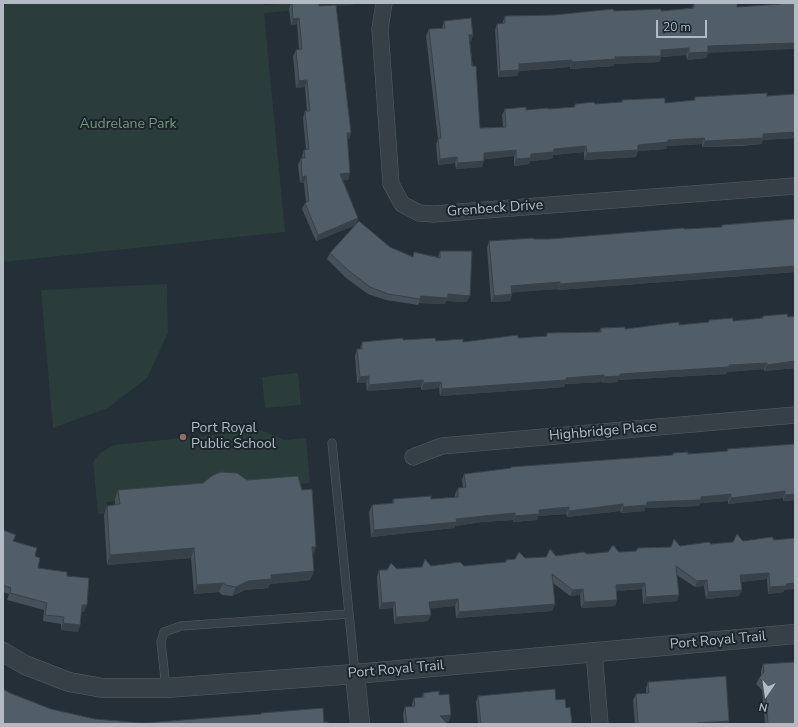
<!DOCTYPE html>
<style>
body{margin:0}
#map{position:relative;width:798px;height:727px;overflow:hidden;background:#242f37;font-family:"Nunito Sans",sans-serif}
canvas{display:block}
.frame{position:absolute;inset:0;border:4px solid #b2bbc4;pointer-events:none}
.north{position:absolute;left:746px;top:675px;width:40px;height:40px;-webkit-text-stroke:3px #1c252c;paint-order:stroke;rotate:193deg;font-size:11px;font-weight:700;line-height:16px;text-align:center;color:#b2bbc4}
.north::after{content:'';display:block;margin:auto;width:14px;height:18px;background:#b2bbc4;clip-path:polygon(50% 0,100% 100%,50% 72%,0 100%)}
.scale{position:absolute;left:656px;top:20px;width:51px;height:18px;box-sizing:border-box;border:2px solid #b2bbc4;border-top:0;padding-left:5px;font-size:12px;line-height:14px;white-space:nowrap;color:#b2bbc4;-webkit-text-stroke:3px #1c252c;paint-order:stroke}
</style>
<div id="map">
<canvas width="798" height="727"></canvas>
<div class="frame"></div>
<div class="north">N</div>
<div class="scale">20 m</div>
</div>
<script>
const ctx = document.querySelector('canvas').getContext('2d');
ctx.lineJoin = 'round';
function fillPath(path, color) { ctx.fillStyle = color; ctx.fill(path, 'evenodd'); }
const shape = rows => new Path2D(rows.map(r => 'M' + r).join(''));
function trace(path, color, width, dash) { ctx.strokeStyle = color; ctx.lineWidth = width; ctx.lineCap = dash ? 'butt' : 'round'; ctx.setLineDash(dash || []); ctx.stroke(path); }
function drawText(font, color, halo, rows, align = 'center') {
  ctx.font = font + ' "Nunito Sans",sans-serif'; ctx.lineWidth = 4; ctx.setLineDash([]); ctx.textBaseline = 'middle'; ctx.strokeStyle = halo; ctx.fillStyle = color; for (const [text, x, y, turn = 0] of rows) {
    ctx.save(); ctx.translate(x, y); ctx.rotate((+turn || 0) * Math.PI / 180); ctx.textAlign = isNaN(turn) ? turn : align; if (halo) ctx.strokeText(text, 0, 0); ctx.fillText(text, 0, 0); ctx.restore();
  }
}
const green = shape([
 [3,3,263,3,264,5,289,3,354,3,353,5,264,13,285,232,3,262],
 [167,284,168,333,147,378,108,408,53,428,41,290],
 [298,373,301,405,265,408,262,377],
 [261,430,284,440,306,438,310,483,107,502,109,513,98,514,93,462,100,453,114,445]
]);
const service = shape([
 [332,443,355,674],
 [166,688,161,642,164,632,181,626,349,614]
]);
const minor = shape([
 [384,3,380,29,391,184,402,204,419,213,434,214,795,186],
 [413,457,442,446,795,415],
 [594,651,600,724]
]);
const tertiary = shape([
 [3,652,25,665,69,682,103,688,166,688,355,674,795,634],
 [355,674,360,724]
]);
const wall = shape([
 [291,3,319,3,351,133,349,139,347,139,350,173,348,180,343,180,358,218,356,224,390,247,413,257,414,252,438,257,440,251,467,302,446,301,445,304,419,303,418,305,386,300,368,294,346,278,327,259,330,253,355,225,316,241,302,209,305,203,306,202,304,183,300,183,298,165,301,158,302,158,302,156,304,150,306,150,303,118,305,111,307,111,305,87,296,88,293,56,296,50,299,49,297,24,291,25,289,9],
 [694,3,737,7,778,4,778,3,795,3,708,53,706,58,687,60,686,55,661,57,659,62,614,64,613,66,570,69,570,67,519,71,517,76,498,77,495,30,497,24,502,24,505,16,554,15,614,11,661,11,692,8],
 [444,21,473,35,471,41,470,42,480,128,503,127,502,115,505,109,526,110,548,109,574,107,575,104,595,104,621,102,622,100,665,103,694,100,695,97,767,96,795,94,795,138,763,140,761,144,742,146,702,147,702,144,667,146,666,149,638,151,636,157,584,160,584,152,553,155,552,159,530,161,529,164,514,166,514,156,484,159,482,167,456,169,455,163,438,165,436,145,438,139,426,36,429,29,442,28],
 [795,219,795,272,558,290,558,289,512,292,512,294,510,301,491,302,487,248,489,241,550,239,721,227,722,225],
 [763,316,788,317,795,316,795,368,764,371,764,369,727,372,726,374,618,380,618,382,602,383,602,382,565,384,564,387,440,396,439,388,421,390,421,387,367,391,366,383,357,383,355,356,357,349,360,349,362,342,403,340,463,342,546,336,547,333,599,332,601,328,625,329,708,322,709,320,733,321,762,318],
 [795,444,795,500,783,501,783,498,728,504,728,501,700,503,699,506,645,508,645,511,621,513,620,511,567,517,566,514,538,516,537,520,513,522,513,520,482,522,455,526,454,528,371,537,369,512,372,505,392,503,393,499,431,499,455,497,455,494,458,488,463,488,462,480,464,474,510,469,511,467,672,455,673,453,688,454,727,451,727,449],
 [247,480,313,556,312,556,314,571,310,580,270,584,268,588,245,590,232,596,222,595,219,592,194,594,191,558,107,565,104,515,107,506,115,505,115,499,118,490],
 [3,530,13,541,35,556,38,568,67,576,84,612,82,611,80,625,78,632,61,630,61,624,43,621,44,610,7,600,9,594,3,592],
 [737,534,784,590,784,592,768,594,767,579,741,582,739,596,706,599,704,586,695,587,677,575,677,601,643,604,642,589,616,591,617,600,615,606,581,608,580,595,570,596,553,583,555,604,552,611,456,618,455,606,430,608,428,621,394,624,393,608,379,609,377,577,379,570,431,566,464,566,505,562,506,560,636,551,680,546,733,542],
 [763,664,795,724,765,724,762,690,756,684,759,678,761,675,761,671],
 [648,682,728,724,635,724,633,700,636,694,646,693,646,688],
 [423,693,439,695,449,722,446,722,448,724,404,724,403,714,405,707,412,706,412,704,414,698,422,697],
 [478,696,556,700,566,708,571,724,478,724,476,702]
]);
const shadedWall = shape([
 [299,18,297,24,291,25,293,19],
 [469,35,473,35,471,41,467,42],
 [795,43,795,49,708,53,706,58,687,60,689,53,708,46],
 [689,48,686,55,661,57,659,62,614,64,613,66,570,69,572,62,615,57,661,50],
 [572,60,570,67,519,71,517,76,498,77,500,71,519,64],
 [307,80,305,87,296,88,299,81],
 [795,132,795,138,763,140,761,144,702,147,705,141,763,134],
 [347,133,351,133,349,139,344,140],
 [704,138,702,144,667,146,666,149,638,151,636,157,584,160,587,153,668,140],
 [586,146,584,152,553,155,552,159,530,161,529,164,514,166,516,159,531,154,554,149],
 [516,150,514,156,481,160,484,153],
 [457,157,455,163,438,165,440,159],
 [484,161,482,167,456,169,458,163],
 [350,173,348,180,338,181,340,174],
 [306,176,304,183,300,183,302,177],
 [358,218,356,225,316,241,318,235],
 [795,266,795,272,558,290,560,284],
 [560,282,558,289,509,293,511,286],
 [448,294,470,296,467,302,446,301,445,304,419,303,421,296],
 [512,294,510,301,491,302,494,296],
 [795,361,795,368,764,371,767,365],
 [767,363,764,369,727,372,726,374,618,380,618,382,602,383,604,377,620,374],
 [604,375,602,382,565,384,564,387,440,396,442,389,566,378],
 [369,376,366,383,357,383,360,377],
 [423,380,421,387,367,391,369,385],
 [441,382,439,388,421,390,424,383],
 [785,491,783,498,728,504,731,498],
 [731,494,728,501,700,503,699,506,645,508,645,511,621,513,623,507,647,502],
 [795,494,795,500,783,501,785,495],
 [623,504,620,511,567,517,569,511],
 [569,507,566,514,538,516,537,520,513,522,515,516,539,510],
 [515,513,513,520,482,522,455,526,454,528,371,537,374,530,484,516],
 [312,547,316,547,313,556,308,557],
 [194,548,191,558,107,565,110,555],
 [314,571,310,580,270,584,268,588,245,590,232,596,236,587,248,581,271,575],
 [769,573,767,579,738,582,740,575],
 [707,580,704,586,695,587,697,581],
 [223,583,219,592,194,594,197,585],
 [645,583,642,589,613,591,616,585],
 [795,583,795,589,784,590,784,592,768,594,770,587,786,584],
 [583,589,580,595,570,596,573,590],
 [742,590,739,596,706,599,708,592],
 [679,595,677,601,643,604,646,597],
 [458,599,455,606,427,609,429,602],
 [617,600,615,606,581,608,584,602],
 [395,602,393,608,379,609,382,603],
 [555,604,552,611,456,618,459,612],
 [82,605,87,605,84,612,80,611],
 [431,615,428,621,394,624,396,617],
 [63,623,80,625,78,632,61,630],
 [451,715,449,722,438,723,440,716],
 [729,721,728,724,697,724,697,723]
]);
const building = shape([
 [292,3,319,3,319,6,336,5,351,133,347,133,350,173,340,174,358,218,318,235,305,203,309,201,306,176,302,177,301,158,305,158,304,150,309,149,305,111,310,111,307,80,299,81,296,50,302,49,299,18,293,19,292,3],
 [694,3,737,3,737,7,780,4,780,3,795,3,795,43,708,46,708,52,689,53,689,48,661,50,661,56,615,57,616,59,572,62,572,60,519,64,519,70,500,71,497,24,505,23,505,16,554,15,613,9,614,11,661,9,661,11,694,8,694,3],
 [471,18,473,35,469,35,472,66,476,66,480,128,506,127,505,109,526,107,526,110,548,108,548,109,575,107,575,104,594,102,595,104,622,102,622,100,665,98,665,103,695,100,695,97,767,93,767,96,795,94,795,132,763,134,763,138,745,139,705,141,704,138,668,140,668,142,638,145,638,150,587,153,586,146,554,149,554,152,531,154,531,158,516,159,516,150,484,153,484,161,458,163,457,157,440,159,438,138,441,138,429,29,445,28,444,21,471,18],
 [795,219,795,266,560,284,560,282,511,286,512,294,494,296,489,241,533,238,534,239,550,239,684,228,684,229,722,227,722,225,795,219],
 [359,221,390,247,413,257,414,252,440,258,440,251,472,251,470,296,448,294,448,298,421,296,420,299,388,294,370,287,349,271,330,253,359,221],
 [787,314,788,317,795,316,795,361,767,365,767,363,729,365,729,367,620,374,620,376,604,377,604,375,566,378,566,380,442,389,441,382,424,383,423,380,369,385,369,376,360,377,357,349,362,349,362,342,403,338,403,340,435,338,436,341,463,339,463,342,518,335,518,338,547,336,547,333,601,332,601,328,625,327,625,329,679,322,679,325,709,322,709,320,733,318,733,321,763,318,763,316,787,314],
 [795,444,795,494,785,495,785,491,731,498,731,494,701,497,701,500,647,502,647,505,623,507,623,504,569,511,569,507,539,510,539,514,515,516,515,513,484,516,456,519,457,522,374,530,372,505,394,503,393,499,431,496,431,499,458,497,458,488,466,487,464,474,511,468,511,467,673,455,673,453,688,452,688,454,728,451,727,449,795,444],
 [221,472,237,473,247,480,298,476,302,490,312,489,316,547,312,547,314,571,271,575,272,579,248,581,236,587,226,585,223,583,197,585,194,548,110,555,107,506,120,504,118,490,203,483,213,475,221,472],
 [3,530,16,535,13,541,37,548,35,556,40,558,38,568,67,572,67,576,89,578,87,605,82,605,80,625,63,623,64,617,45,615,47,603,10,593,11,588,3,585,3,530],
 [737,534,743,541,772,537,774,540,795,538,795,583,786,584,786,586,770,587,769,573,740,575,742,590,708,592,707,580,697,581,676,566,679,595,646,597,645,583,616,585,617,600,584,602,583,589,573,590,552,574,555,604,459,612,458,599,429,602,431,615,396,617,395,602,382,603,379,570,387,570,391,563,397,569,422,567,425,559,431,566,460,562,464,566,506,562,506,560,515,559,519,552,525,558,546,557,550,549,556,556,584,552,587,554,608,552,613,545,619,552,636,551,638,548,671,547,674,539,680,546,709,542,711,544,733,542,737,534],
 [795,662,795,724,768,724,765,684,759,678,764,672,763,664,795,662],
 [726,676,729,721,697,723,697,724,638,724,636,694,649,693,648,682,726,676],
 [3,689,10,693,51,709,95,719,143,723,261,714,261,713,323,708,324,722,328,722,329,724,3,724,3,689],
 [555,689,556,700,565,699,566,708,570,707,572,723,568,724,481,724,478,696,555,689],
 [439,691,439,695,449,694,451,715,440,716,448,724,407,724,405,707,415,706,414,698,424,697,423,693,439,691]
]);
const markers = [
 [183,437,4,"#8d6e63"]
];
const parkNames = [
 ["Audrelane Park",128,125]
];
const streetNames = [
 ["Grenbeck Drive",495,209,-4],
 ["Highbridge Place",603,432,-5],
 ["Port Royal Trail",718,641,-5],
 ["Port Royal Trail",396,670,-5]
];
const poiNames = [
 ["Port Royal",191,429],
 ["Public School",191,445]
];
fillPath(green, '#2a3d3a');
trace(service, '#555e65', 9);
trace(minor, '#555e65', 17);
trace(tertiary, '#555e65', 20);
trace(service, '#374047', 8);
trace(minor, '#374047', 16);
trace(tertiary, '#374047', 19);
fillPath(wall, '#465059');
fillPath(shadedWall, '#394148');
fillPath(building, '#515d67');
trace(building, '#394148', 1);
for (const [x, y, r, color] of markers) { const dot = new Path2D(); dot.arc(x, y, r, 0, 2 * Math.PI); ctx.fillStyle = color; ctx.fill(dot); trace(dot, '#1c252c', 1.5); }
drawText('14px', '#739776', '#1c252c', parkNames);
drawText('14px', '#b2bbc4', '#1c252c', streetNames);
drawText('14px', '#b2bbc4', '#1c252c', poiNames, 'left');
</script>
